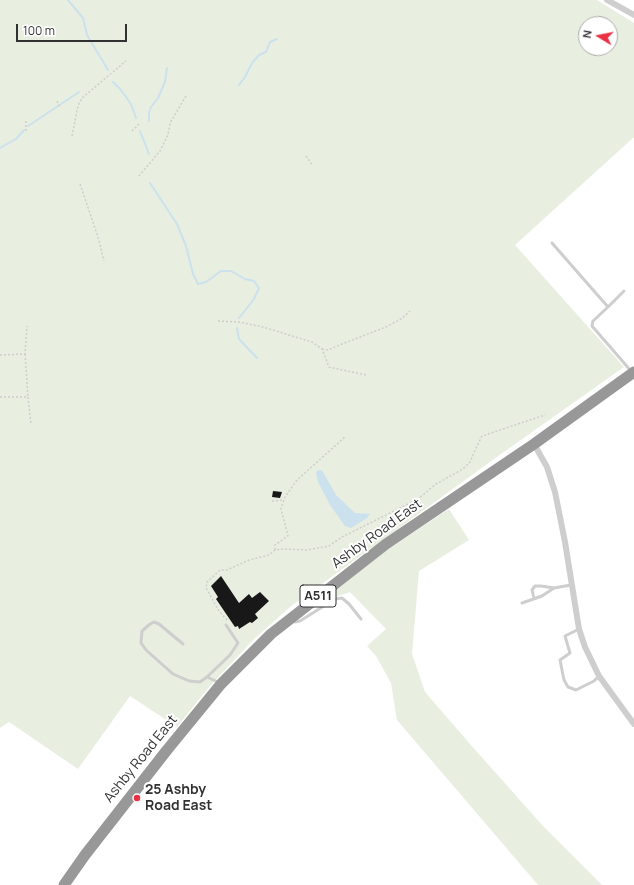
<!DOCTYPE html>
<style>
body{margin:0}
#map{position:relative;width:634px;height:885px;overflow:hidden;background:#fff;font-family:Manrope,sans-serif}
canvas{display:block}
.north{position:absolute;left:578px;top:16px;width:40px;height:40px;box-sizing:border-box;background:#fff;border:1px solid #adadad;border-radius:50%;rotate:280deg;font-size:11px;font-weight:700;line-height:16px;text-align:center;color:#313131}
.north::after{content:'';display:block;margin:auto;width:14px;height:18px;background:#eb3141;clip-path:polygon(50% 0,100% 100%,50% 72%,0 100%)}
.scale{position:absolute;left:16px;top:24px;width:111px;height:18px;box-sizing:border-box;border:2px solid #313131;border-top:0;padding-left:5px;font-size:12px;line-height:14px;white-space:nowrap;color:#313131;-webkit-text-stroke:3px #fff;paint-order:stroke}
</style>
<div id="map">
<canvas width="634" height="885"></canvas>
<div class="north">N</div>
<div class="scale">100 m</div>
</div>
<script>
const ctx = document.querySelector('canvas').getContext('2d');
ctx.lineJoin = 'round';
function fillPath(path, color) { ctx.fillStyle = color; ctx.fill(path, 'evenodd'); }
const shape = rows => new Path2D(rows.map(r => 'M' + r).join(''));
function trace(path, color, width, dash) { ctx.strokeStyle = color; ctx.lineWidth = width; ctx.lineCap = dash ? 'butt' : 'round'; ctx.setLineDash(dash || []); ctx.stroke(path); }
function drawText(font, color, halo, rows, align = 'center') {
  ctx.font = font + ' Manrope,sans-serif'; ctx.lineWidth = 4; ctx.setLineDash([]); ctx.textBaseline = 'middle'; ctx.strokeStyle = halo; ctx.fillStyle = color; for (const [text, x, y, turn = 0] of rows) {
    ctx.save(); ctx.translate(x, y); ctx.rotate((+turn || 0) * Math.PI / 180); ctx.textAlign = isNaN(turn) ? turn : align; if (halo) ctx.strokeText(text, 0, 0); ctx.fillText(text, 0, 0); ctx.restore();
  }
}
const green = shape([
 [0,0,597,0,634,23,634,138,633,138,515,245,624,367,501,454,290,607,254,639,209,687,177,727,130,696,78,769,9,722,0,728],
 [586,24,610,24,610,48,586,48],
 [449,509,469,540,419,571,412,654,425,692,470,744,543,826,602,885,538,885,397,720,391,683,376,656,367,646,386,629,350,592,313,605,379,555]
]);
const water = shape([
 [318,470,321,470,323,472,336,495,355,513,370,514,367,518,351,528,345,526,330,505,318,482,316,473]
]);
const stream = shape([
 [68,0,83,18,87,35,108,70],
 [113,82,121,90,131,104,136,118],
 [239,85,245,77,252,63,259,55,266,52,270,42,277,39],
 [149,121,149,112,151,107,158,98,165,82,167,68],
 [28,126,79,92],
 [140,131,149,154],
 [0,148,16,139,24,130],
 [150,183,177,224,186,246,193,274,198,284,206,282,221,271,231,271,245,279,254,281,259,288,254,299,239,318],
 [237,328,239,339,257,358]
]);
const building = shape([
 [273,491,282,492,280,498,272,497],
 [221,576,239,603,249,594,252,598,260,592,269,601,255,614,258,618,252,623,250,622,239,629,238,626,235,627,216,599,218,597,211,586]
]);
const path = shape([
 [57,101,60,108],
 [26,121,26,131],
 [132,131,140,123],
 [72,136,78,106,82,98,126,61],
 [306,156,313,166],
 [139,176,160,151,168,135,170,123,186,96],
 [80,184,98,237,104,261],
 [218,321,239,322,263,327,312,342,322,349,329,367,366,375],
 [322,349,328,350,342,344,386,327,401,319,410,311],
 [25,354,28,397],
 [0,355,25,354,27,326],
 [0,397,28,397,31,424],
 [272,501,283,500],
 [275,550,275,545,288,536,281,509,285,497,297,480,345,437],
 [227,620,219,611,206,588,207,582,220,570,227,570,249,560,269,555,275,550,283,549,307,550,329,546,342,537,418,499,436,484,463,469,470,462,477,446,482,436,545,415]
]);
const lane = shape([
 [552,243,608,307,593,321,592,326,631,371],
 [608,307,624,291],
 [534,598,532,590,535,586,541,586,554,588],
 [522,603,542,596,554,588,571,585],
 [293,620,295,622,300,621,335,599,342,598,349,604,361,619],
 [579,629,565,636,570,653,560,660,564,680,568,687,576,690,594,681,599,676],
 [183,644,159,624,154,622,150,624,142,631,141,643,146,650,173,674,189,681,200,682,207,677,220,683],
 [207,677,230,655,238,643,226,625]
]);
const street = shape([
 [607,0,634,15],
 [534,444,547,467,555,492,565,542,579,629,585,647,599,676,634,724]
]);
const highway = shape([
 [64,885,85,855,167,750,221,684,271,634,386,544,534,444,634,372]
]);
const markers = [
 [137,798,4,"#eb3141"]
];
const shields = [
 [318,596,36]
];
const shieldNames = [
 ["A511",318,596]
];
const streetNames = [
 ["Ashby Road East",377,534,-36],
 ["Ashby Road East",141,759,-51]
];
const poiNames = [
 ["25 Ashby",145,790],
 ["Road East",145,806]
];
fillPath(green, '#e8eee0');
fillPath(water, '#cce1ee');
trace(stream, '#cce1ee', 2);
fillPath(building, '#181818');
trace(path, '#cecece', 1.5, [2, 2]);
trace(lane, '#cecece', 3);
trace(street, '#cecece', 6);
trace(highway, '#989898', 11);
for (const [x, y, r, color] of markers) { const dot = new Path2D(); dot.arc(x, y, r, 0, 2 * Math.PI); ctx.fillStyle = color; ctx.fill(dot); trace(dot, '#fff', 1.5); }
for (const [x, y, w] of shields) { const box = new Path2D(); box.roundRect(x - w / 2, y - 11, w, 22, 3); ctx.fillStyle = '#fff'; ctx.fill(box); trace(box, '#313131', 1); }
drawText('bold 13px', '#313131', null, shieldNames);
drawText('14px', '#313131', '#fff', streetNames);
drawText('bold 14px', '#313131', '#fff', poiNames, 'left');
</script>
